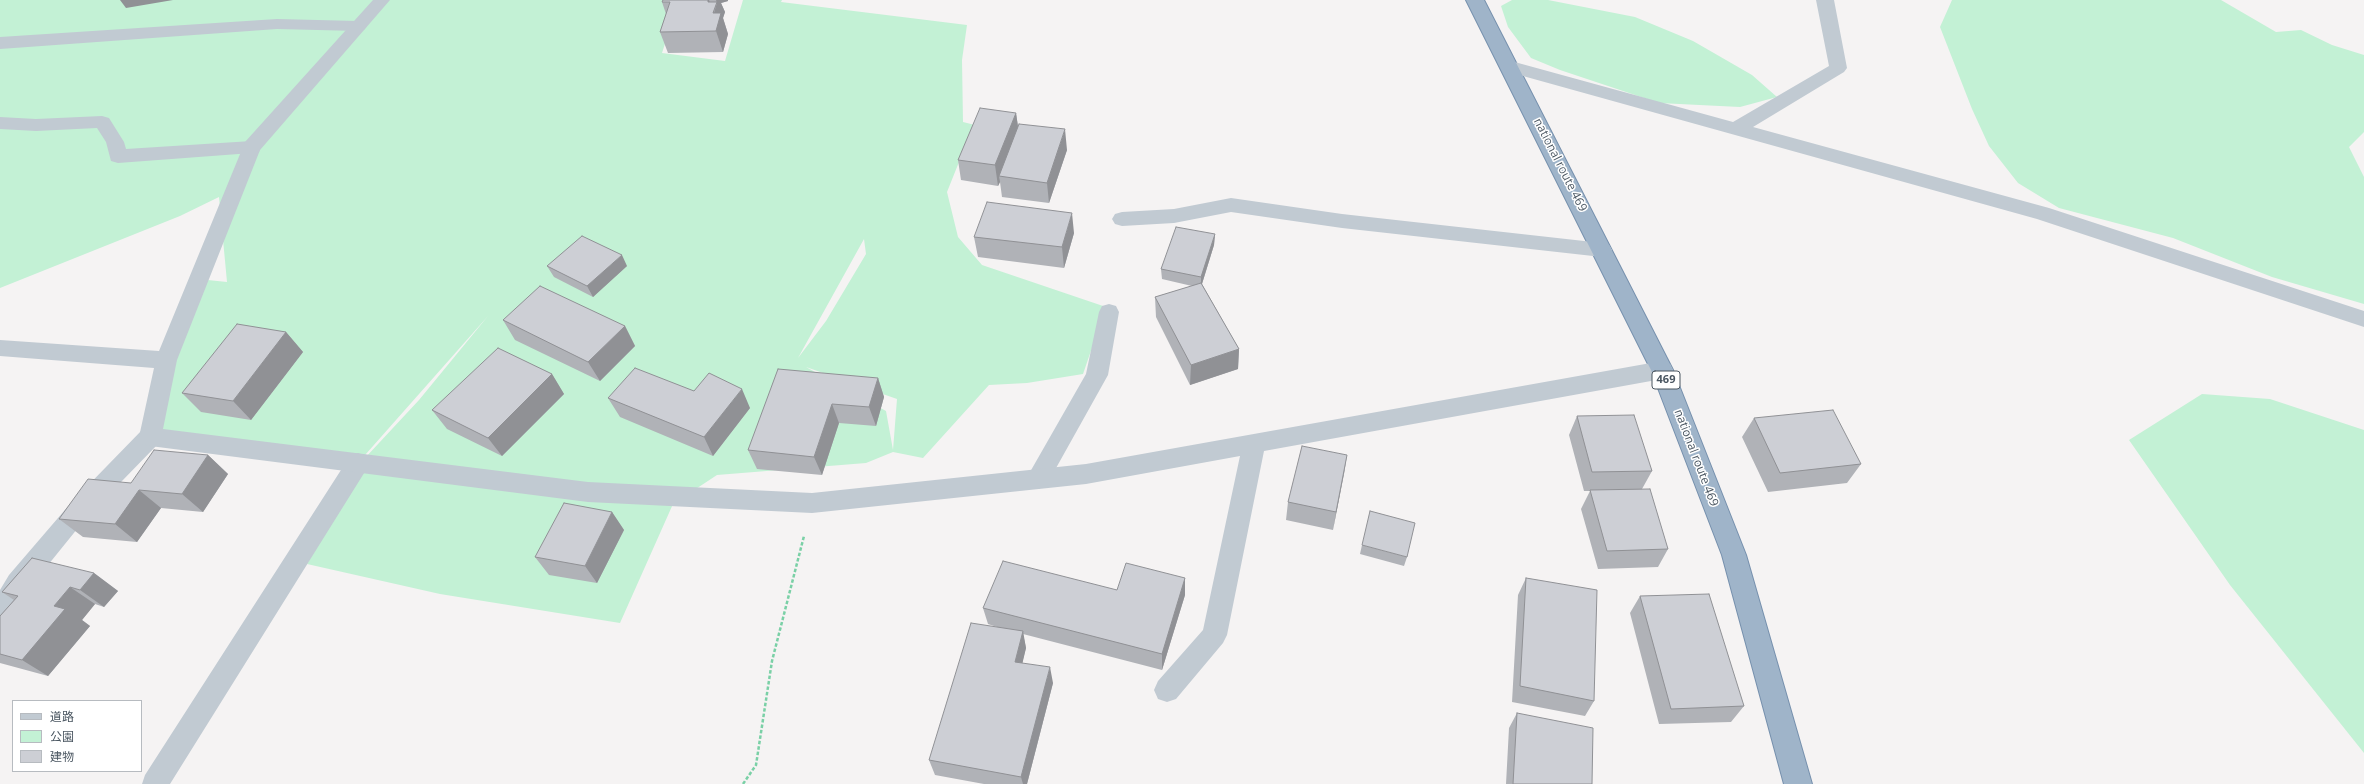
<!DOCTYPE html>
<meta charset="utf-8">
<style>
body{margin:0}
#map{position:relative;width:2364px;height:784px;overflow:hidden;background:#f5f3f3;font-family:"Open Sans","Noto Sans JP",sans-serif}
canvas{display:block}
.legend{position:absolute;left:12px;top:700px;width:130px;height:72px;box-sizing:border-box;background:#fff;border:1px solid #b7bbc0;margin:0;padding:5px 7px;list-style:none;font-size:12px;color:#4a5661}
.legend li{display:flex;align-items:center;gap:8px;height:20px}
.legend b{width:20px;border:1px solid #b7bbc0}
</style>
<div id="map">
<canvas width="2364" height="784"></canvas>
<ul class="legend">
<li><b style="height:5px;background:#c1cad2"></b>道路</li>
<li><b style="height:11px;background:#c3f1d5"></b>公園</li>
<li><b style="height:11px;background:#cdcfd5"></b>建物</li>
</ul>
</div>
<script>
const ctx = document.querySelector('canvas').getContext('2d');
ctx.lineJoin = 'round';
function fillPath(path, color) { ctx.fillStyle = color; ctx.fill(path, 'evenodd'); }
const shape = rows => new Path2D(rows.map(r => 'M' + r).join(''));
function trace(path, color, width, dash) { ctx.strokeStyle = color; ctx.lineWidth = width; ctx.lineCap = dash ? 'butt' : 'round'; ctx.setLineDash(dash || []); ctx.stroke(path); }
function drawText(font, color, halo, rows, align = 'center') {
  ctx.font = font + ' "Open Sans",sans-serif'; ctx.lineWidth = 3; ctx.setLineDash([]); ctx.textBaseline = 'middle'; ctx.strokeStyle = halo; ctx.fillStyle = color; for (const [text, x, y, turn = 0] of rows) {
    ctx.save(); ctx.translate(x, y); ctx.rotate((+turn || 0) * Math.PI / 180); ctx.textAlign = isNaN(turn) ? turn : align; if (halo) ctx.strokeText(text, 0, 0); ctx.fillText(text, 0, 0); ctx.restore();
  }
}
const green = shape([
 [0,0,679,0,662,53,725,61,743,0,782,0,781,2,967,25,962,60,963,122,979,126,961,157,947,192,958,237,982,265,1106,307,1083,374,1027,383,989,385,923,458,893,452,866,463,717,475,673,504,620,623,440,594,307,564,365,458,419,400,488,316,358,463,150,437,198,279,227,282,219,197,180,216,0,288],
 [864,239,866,254,826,321,798,358],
 [806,367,897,399,893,450,886,411],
 [1512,0,1548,0,1635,17,1693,41,1752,75,1777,97,1740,107,1659,103,1560,70,1531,58,1508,27,1501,6],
 [1952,0,2221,0,2276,32,2301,30,2332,45,2364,55,2364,132,2349,147,2364,177,2364,304,2272,277,2173,238,2059,208,2018,183,1989,146,1972,109,1940,27],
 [2202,394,2270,399,2364,430,2364,753,2230,585,2129,440]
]);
const path = shape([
 [743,784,756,765,772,661,804,536]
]);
const service = shape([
 [277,19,358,21,364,22,367,26,364,30,358,31,277,29,0,49,0,37,277,19],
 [102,116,109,118,124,142,126,149,252,141,259,142,261,147,259,152,252,153,118,163,111,161,106,142,97,128,36,131,0,129,0,117,36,119,102,116],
 [1109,304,1116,306,1119,312,1108,375,1046,486,1038,489,1030,486,1026,479,1086,374,1099,312,1102,306,1109,304],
 [150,428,158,430,161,437,158,444,86,518,27,591,9,619,0,622,0,590,9,575,70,504,142,430,150,428],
 [358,453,366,456,369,463,366,470,170,784,142,784,145,775,350,456,358,453]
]);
const minor = shape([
 [373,0,390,0,260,150,177,360,163,429,588,482,812,493,1086,464,1662,361,1670,364,1673,370,1670,376,1662,379,1264,451,1227,635,1223,643,1176,699,1167,702,1158,699,1154,690,1158,681,1203,630,1240,456,1086,484,812,513,588,502,150,446,142,444,139,437,154,368,0,356,0,340,159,351,245,142,373,0],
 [1816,0,1834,0,1847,68,1844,72,1753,127,2049,208,2364,311,2364,327,2037,219,1505,71,1502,67,1505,63,1511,61,1733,122,1829,66,1816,0],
 [1231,198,1342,214,1602,243,1609,245,1612,250,1609,255,1602,257,1342,228,1231,212,1174,223,1122,226,1115,224,1112,219,1115,214,1122,212,1174,209,1231,198]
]);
const trunk = shape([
 [1466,0,1484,0,1673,370,1746,555,1812,784,1784,784,1722,555,1651,370,1466,0]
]);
const wall = shape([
 [663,0,728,0,728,1,721,3,725,12,723,18,728,34,723,52,668,53,660,32,666,14,662,2],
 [1016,113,1018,126,1067,150,1049,203,1002,197,1000,182,998,186,961,180,958,160],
 [1074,233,1064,268,978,257,974,237],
 [1215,234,1214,245,1202,284,1239,349,1238,369,1190,385,1156,317,1155,297,1192,286,1162,279,1161,269],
 [547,266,627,266,593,297,554,277],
 [503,320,625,326,635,346,600,381,515,340],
 [286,332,303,352,251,420,201,412,182,393],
 [552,374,564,394,502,456,447,429,432,410],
 [878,378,884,397,876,426,839,423,822,475,757,469,748,450],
 [694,391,750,408,713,456,620,417,608,398],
 [1577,416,1652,471,1642,489,1668,549,1658,567,1598,569,1581,509,1590,491,1584,491,1569,435],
 [1754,418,1861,464,1847,483,1768,492,1742,437],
 [208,455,228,474,203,512,161,508,137,542,83,537,59,519,131,483],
 [1347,455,1333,530,1286,520,1288,502],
 [612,512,624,530,597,583,549,575,535,557],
 [1362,545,1407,557,1404,566,1360,554],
 [94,573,118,591,104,607,95,604,82,620,90,626,48,676,0,663,0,616,14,600,2,592],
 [1185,578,1185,595,1162,670,1023,634,1026,648,1022,663,1053,683,1027,784,984,784,935,775,929,760,997,627,988,624,983,608,1117,590],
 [1526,578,1594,701,1585,716,1512,702,1518,595],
 [1640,596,1744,706,1731,722,1659,724,1630,613],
 [1517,713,1592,784,1506,784,1509,728]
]);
const shadedWall = shape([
 [120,0,173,0,126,8],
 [708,0,709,0,714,13,717,3,716,0,728,0,728,1,721,3,725,12,723,18,728,34,723,52,716,31,708,2],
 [1016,113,1019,134,999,176,1000,182,998,186,995,165],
 [1065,129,1067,150,1049,203,1047,183],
 [1072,213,1074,233,1064,268,1062,247],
 [1215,234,1214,245,1201,287,1201,277],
 [622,255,627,266,593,297,587,286],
 [625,326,635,346,600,381,588,362],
 [286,332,303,352,251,420,233,401],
 [1239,349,1238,369,1190,385,1191,365],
 [552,374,564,394,502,456,488,438],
 [878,378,884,397,876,426,869,407],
 [742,389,750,408,713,456,704,437],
 [832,404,839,423,822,475,814,457],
 [208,455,228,474,203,512,182,494],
 [1347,455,1344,474,1333,530,1336,512],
 [139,490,161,508,137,542,115,524],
 [612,512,624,530,597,583,585,566],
 [94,573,118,591,104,607,80,590],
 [1185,578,1185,595,1162,670,1162,654],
 [70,587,95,604,82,620,90,626,48,676,22,660,54,606],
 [1023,631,1026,648,1019,678,1015,662],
 [1050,667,1053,683,1027,784,1023,784,1021,777]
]);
const building = shape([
 [663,0,708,0,708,2,717,2,713,13,721,13,716,31,660,32,670,2,662,2,663,0],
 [980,108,1016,113,995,165,958,160,980,108],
 [1019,124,1065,129,1047,183,999,176,1019,124],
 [987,202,1072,213,1062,247,974,237,987,202],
 [1176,227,1215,234,1201,277,1161,269,1176,227],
 [582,236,622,255,587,286,547,266,582,236],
 [1201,283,1239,349,1191,365,1155,297,1201,283],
 [540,286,625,326,588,362,503,320,540,286],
 [237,324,286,332,233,401,182,393,237,324],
 [498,348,552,374,488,438,432,410,498,348],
 [635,368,694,391,709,373,742,389,704,437,608,398,635,368],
 [778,369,878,378,869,407,832,404,814,457,748,450,778,369],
 [1833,410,1861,464,1780,473,1754,418,1833,410],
 [1634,415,1652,471,1592,472,1577,416,1634,415],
 [1302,446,1347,455,1336,512,1288,502,1302,446],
 [154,450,208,455,182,494,139,490,115,524,59,519,88,479,131,483,154,450],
 [1650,489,1668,549,1607,551,1590,490,1650,489],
 [564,503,612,512,585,566,535,557,564,503],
 [1370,511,1415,523,1407,557,1362,545,1370,511],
 [32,558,94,573,80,590,70,587,54,606,65,609,22,660,0,654,0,616,18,596,2,592,32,558],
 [1003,561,1117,590,1126,563,1185,578,1162,654,983,608,1003,561],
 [1526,578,1597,590,1594,701,1520,686,1526,578],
 [1709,594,1744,706,1671,709,1640,596,1709,594],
 [971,623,1023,631,1015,662,1050,667,1021,777,929,760,971,623],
 [1517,713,1593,728,1592,784,1513,784,1517,713]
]);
const shields = [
 [1666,380,28]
];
const shieldNames = [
 ["469",1666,380]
];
const streetNames = [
 ["national route 469",1560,165,63],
 ["national route 469",1696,458,69]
];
fillPath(green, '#c3f1d5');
trace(trunk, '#7690ad', 2);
trace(path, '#7ad0a6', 2.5, [3.5, 2]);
fillPath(service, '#c1cad2');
fillPath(minor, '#c1cad2');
fillPath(trunk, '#9fb4c9');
fillPath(wall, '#b0b2b7');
fillPath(shadedWall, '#909195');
fillPath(building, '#cdcfd5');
trace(building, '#909195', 1);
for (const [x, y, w] of shields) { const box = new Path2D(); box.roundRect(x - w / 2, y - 9, w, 18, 3); ctx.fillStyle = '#fff'; ctx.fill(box); trace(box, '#4a5661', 1); }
drawText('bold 11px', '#4a5661', null, shieldNames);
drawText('12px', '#4a5661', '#fff', streetNames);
</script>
